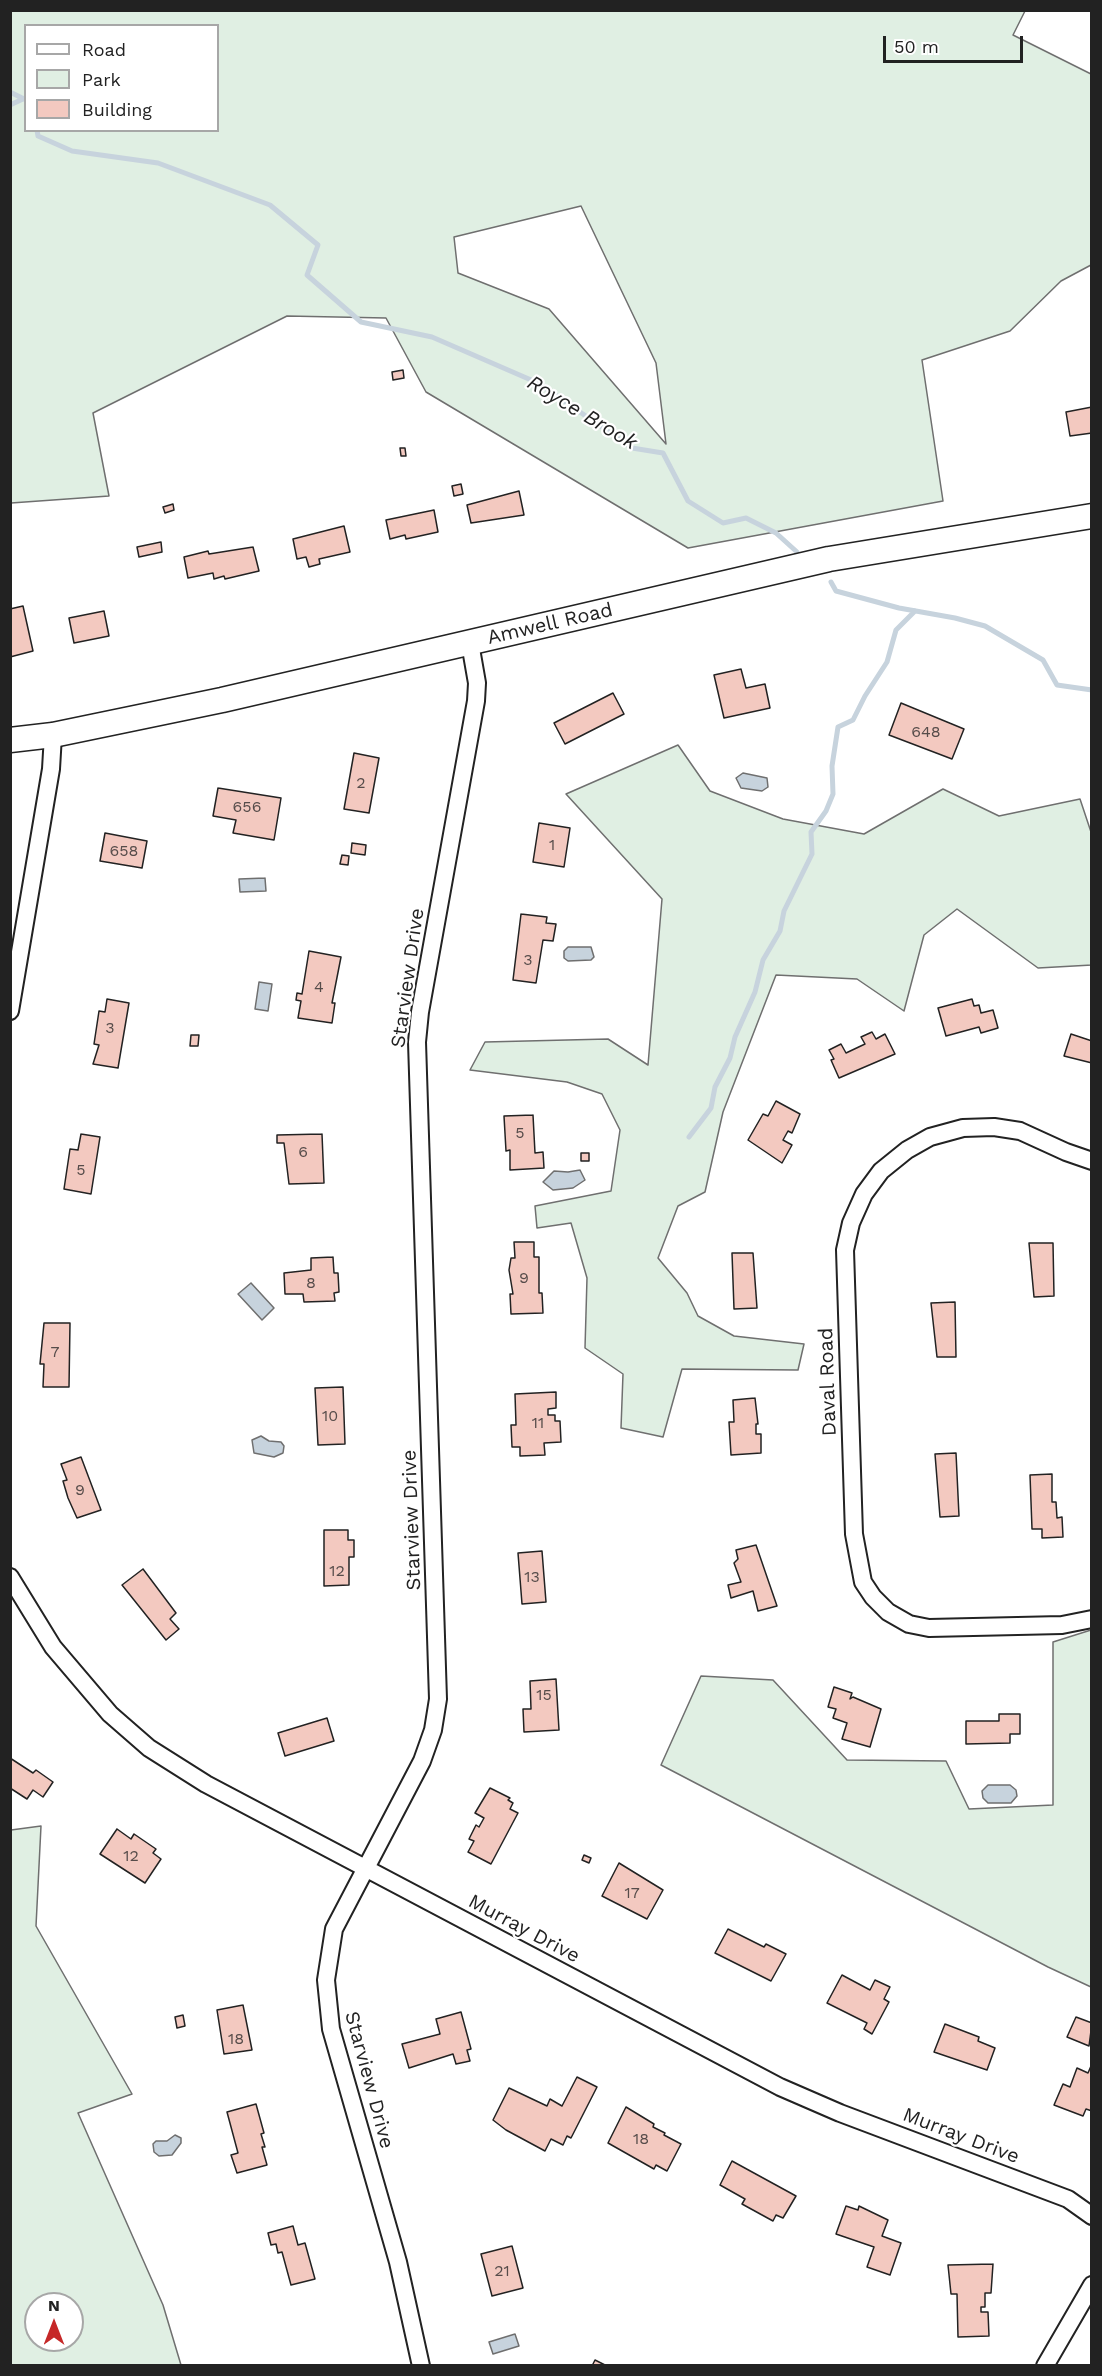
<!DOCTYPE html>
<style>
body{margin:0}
#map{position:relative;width:1102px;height:2376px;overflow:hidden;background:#fff;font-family:"Work Sans",sans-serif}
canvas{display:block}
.frame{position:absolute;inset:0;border:12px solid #222;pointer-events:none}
.legend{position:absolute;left:24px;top:24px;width:195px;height:108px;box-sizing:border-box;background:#fff;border:2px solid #a7a7a7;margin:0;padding:8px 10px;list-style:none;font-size:18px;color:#222}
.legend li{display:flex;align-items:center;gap:12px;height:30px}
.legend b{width:30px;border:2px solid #a7a7a7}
.north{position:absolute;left:24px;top:2292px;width:60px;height:60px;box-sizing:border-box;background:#fff;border:2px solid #a7a7a7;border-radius:50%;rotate:0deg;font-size:16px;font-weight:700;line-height:24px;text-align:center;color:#222}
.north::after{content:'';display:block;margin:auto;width:21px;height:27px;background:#c62828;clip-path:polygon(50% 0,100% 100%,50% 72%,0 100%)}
.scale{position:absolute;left:883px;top:36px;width:140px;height:27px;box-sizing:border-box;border:3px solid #222;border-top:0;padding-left:8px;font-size:18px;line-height:21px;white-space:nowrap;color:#222;-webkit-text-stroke:4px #fff;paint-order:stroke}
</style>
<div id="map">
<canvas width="1102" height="2376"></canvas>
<div class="frame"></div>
<ul class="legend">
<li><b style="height:8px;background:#fff"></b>Road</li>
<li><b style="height:16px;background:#e0efe3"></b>Park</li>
<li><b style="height:16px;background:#f3c9c0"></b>Building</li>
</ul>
<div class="north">N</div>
<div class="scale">50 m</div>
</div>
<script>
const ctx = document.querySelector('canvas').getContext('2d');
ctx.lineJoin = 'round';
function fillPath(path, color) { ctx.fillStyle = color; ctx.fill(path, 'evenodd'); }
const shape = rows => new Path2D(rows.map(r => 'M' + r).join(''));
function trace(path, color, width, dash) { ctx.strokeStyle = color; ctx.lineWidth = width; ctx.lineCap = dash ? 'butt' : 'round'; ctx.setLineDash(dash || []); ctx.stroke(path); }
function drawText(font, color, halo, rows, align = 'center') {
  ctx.font = font + ' "Work Sans",sans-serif'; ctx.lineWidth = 4.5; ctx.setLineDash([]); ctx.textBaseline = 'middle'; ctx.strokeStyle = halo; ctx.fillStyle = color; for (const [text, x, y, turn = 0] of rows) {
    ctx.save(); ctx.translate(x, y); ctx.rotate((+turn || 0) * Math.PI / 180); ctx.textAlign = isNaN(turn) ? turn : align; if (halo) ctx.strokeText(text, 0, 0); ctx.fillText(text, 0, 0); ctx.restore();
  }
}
const green = shape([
 [10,11,1025,11,1013,35,1091,74,1091,265,1061,281,1010,331,922,360,943,501,688,548,426,392,386,318,287,316,93,413,109,496,11,503,10,11],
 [26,26,218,26,218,130,26,130,26,26],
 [581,206,656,363,666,444,549,309,458,273,454,237,581,206],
 [678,745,710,791,783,819,864,834,943,789,999,816,1080,799,1091,832,1092,965,1038,968,957,909,924,935,904,1011,857,979,776,975,723,1112,705,1192,678,1206,658,1258,687,1293,698,1316,734,1336,804,1344,798,1370,682,1369,663,1437,621,1428,623,1374,585,1348,587,1278,571,1223,537,1228,535,1206,611,1191,620,1130,602,1094,567,1082,470,1070,485,1042,608,1039,648,1065,662,899,566,794,678,745],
 [1091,1630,1091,1987,1048,1967,661,1765,701,1676,773,1680,847,1760,946,1761,969,1809,1053,1805,1053,1642,1091,1630],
 [41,1826,36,1926,132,2094,78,2113,163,2305,181,2365,11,2365,11,1830,41,1826],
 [36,2304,72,2304,72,2340,36,2340,36,2304]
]);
const water = shape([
 [743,773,767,778,768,787,762,791,741,788,736,778,743,773],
 [265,878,266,891,240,892,239,879,265,878],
 [568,947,591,947,594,957,591,960,568,961,564,958,564,951,568,947],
 [259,982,272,984,268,1011,255,1009,259,982],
 [580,1170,585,1180,573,1188,553,1190,543,1182,554,1171,568,1172,580,1170],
 [251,1283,274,1308,262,1320,238,1294,251,1283],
 [261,1436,269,1441,281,1442,284,1446,283,1453,274,1457,254,1453,252,1440,261,1436],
 [988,1785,1010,1785,1016,1790,1017,1796,1011,1803,988,1803,983,1798,982,1791,988,1785],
 [175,2135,181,2138,181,2143,172,2155,159,2156,154,2152,153,2144,156,2141,167,2141,175,2135],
 [515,2334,519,2346,493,2354,489,2342,515,2334]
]);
const stream = shape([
 [10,92,26,100],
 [10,105,25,98],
 [37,130,38,136,72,151,158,163,270,205,318,245,307,275,361,322,432,337,538,383,632,448,663,453,688,501,723,523,746,518,776,533,797,552],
 [831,582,836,591,899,608,955,618,985,626,1043,660,1057,685,1092,690],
 [689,1137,711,1108,715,1087,730,1058,735,1037,755,992,763,960,780,931,784,911,812,854,811,832,826,811,833,794,832,766,838,727,853,720,865,696,887,662,896,630,915,611]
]);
const building = shape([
 [403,370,404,378,393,380,392,372,403,370],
 [1092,407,1092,433,1070,436,1066,412,1092,407],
 [400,448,405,448,406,456,401,456,400,448],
 [461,484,463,494,454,496,452,486,461,484],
 [519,491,524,515,471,523,467,505,519,491],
 [173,504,174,510,165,513,163,507,173,504],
 [434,510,438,532,406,539,405,535,390,539,386,520,434,510],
 [344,526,350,552,319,559,320,564,309,567,306,557,297,559,293,539,344,526],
 [161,542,162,552,139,557,137,547,161,542],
 [253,547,259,571,225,579,224,576,214,579,213,573,188,578,184,557,208,551,209,554,253,547],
 [23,606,33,651,10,657,10,609,23,606],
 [104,611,109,636,74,643,69,618,104,611],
 [741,669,746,688,765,684,770,708,724,718,714,675,741,669],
 [613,693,624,714,565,744,554,723,613,693],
 [901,703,964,729,952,759,889,735,901,703],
 [354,753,379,758,369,813,344,809,354,753],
 [218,788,281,798,274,840,233,833,236,820,213,816,218,788],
 [539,823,570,828,564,867,533,862,539,823],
 [105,833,147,841,142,868,100,861,105,833],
 [352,843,366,845,365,855,351,853,352,843],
 [342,855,349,856,348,865,340,864,342,855],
 [521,914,547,917,546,923,556,924,553,941,543,940,536,983,513,980,521,914],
 [309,951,341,957,332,1003,335,1003,332,1023,298,1018,301,1001,296,1000,297,993,302,994,309,951],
 [107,999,129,1003,118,1068,93,1064,99,1045,94,1044,99,1011,105,1012,107,999],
 [972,999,974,1006,979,1005,981,1013,993,1010,998,1028,981,1033,979,1027,946,1036,938,1008,972,999],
 [872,1032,876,1039,885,1034,895,1054,839,1078,831,1060,834,1059,829,1050,841,1044,846,1053,865,1044,861,1037,872,1032],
 [1071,1034,1092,1041,1092,1063,1064,1056,1071,1034],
 [191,1035,199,1035,198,1046,190,1046,191,1035],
 [776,1101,800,1114,792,1133,788,1131,783,1140,792,1145,782,1163,748,1140,763,1114,768,1116,776,1101],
 [533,1115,535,1153,543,1152,544,1168,510,1170,510,1150,506,1151,504,1116,533,1115],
 [81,1134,100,1137,91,1194,64,1189,70,1149,78,1150,81,1134],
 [322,1134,324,1183,289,1184,284,1143,277,1143,277,1135,322,1134],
 [581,1153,589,1153,589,1161,581,1161,581,1153],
 [514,1242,534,1242,534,1257,539,1257,539,1293,542,1293,543,1313,511,1314,510,1294,513,1294,509,1270,511,1258,515,1258,514,1242],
 [1029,1243,1053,1243,1054,1296,1034,1297,1029,1243],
 [732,1253,753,1253,757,1308,734,1309,732,1253],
 [333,1257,334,1273,338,1273,339,1292,334,1293,335,1301,304,1302,303,1294,285,1294,284,1273,311,1270,311,1258,333,1257],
 [955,1302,956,1357,937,1357,931,1303,955,1302],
 [44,1323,70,1323,69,1387,43,1387,44,1364,40,1364,44,1323],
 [343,1387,345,1444,318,1445,315,1388,343,1387],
 [556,1392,556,1408,548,1409,548,1415,555,1415,555,1421,560,1421,561,1442,544,1443,545,1455,520,1456,520,1447,512,1447,511,1425,516,1425,515,1394,556,1392],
 [755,1398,758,1424,756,1424,756,1434,761,1434,761,1453,731,1455,729,1422,734,1422,733,1400,755,1398],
 [956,1453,959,1516,940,1517,935,1454,956,1453],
 [81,1457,101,1510,77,1518,68,1498,63,1481,67,1480,61,1464,81,1457],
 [1052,1474,1052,1502,1056,1502,1057,1518,1062,1517,1063,1537,1042,1538,1042,1529,1032,1529,1030,1475,1052,1474],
 [324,1530,348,1530,348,1540,354,1540,354,1557,349,1557,349,1585,324,1586,324,1530],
 [756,1545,777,1606,758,1611,753,1591,731,1598,728,1585,741,1582,734,1563,738,1559,736,1550,756,1545],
 [542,1551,546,1602,522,1604,518,1553,542,1551],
 [143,1569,176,1613,170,1619,179,1629,166,1640,122,1585,143,1569],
 [556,1679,559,1730,524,1732,523,1709,531,1709,530,1681,556,1679],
 [834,1687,852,1693,850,1699,853,1697,881,1709,870,1747,842,1739,847,1723,833,1718,836,1709,828,1707,834,1687],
 [999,1714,1020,1714,1020,1734,1010,1734,1010,1743,966,1744,966,1721,999,1721,999,1714],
 [327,1718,334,1741,285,1756,278,1733,327,1718],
 [10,1758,33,1773,36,1770,53,1782,43,1797,33,1790,27,1799,10,1788,10,1758],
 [490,1788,510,1798,508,1800,513,1803,510,1809,518,1813,491,1864,468,1852,474,1841,469,1839,476,1825,479,1827,484,1818,475,1813,490,1788],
 [117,1829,131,1839,134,1834,156,1849,153,1853,161,1859,145,1883,100,1854,117,1829],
 [584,1855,591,1858,589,1863,582,1860,584,1855],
 [619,1863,663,1890,647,1919,602,1896,619,1863],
 [728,1929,764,1947,766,1944,786,1954,771,1981,715,1953,728,1929],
 [842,1975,870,1990,875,1980,890,1987,884,1999,889,2002,872,2034,864,2029,867,2023,827,2003,842,1975],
 [243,2005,252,2050,224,2054,217,2010,243,2005],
 [461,2012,471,2049,467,2050,470,2061,456,2064,453,2054,409,2068,402,2044,440,2034,436,2019,461,2012],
 [183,2015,185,2026,177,2028,175,2017,183,2015],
 [1076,2017,1092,2023,1089,2046,1067,2037,1076,2017],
 [945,2024,979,2037,978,2041,995,2048,987,2070,934,2052,945,2024],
 [1091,2066,1092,2111,1086,2109,1083,2116,1054,2105,1063,2084,1070,2087,1077,2068,1088,2073,1091,2066],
 [577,2077,597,2087,571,2138,567,2136,563,2145,551,2139,545,2151,506,2130,493,2120,509,2088,547,2106,550,2099,562,2106,577,2077],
 [256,2104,264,2133,261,2134,265,2147,262,2147,267,2165,237,2173,231,2155,238,2153,227,2112,256,2104],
 [626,2107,654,2124,653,2127,665,2133,664,2135,681,2144,667,2171,656,2165,654,2169,608,2143,626,2107],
 [732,2161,796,2196,783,2218,776,2215,773,2221,742,2204,745,2199,720,2185,732,2161],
 [846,2206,858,2210,859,2206,888,2220,882,2236,901,2243,890,2275,867,2267,874,2247,836,2234,846,2206],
 [293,2226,298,2245,305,2243,315,2279,291,2285,282,2252,278,2253,276,2244,271,2245,268,2233,293,2226],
 [512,2246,523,2288,492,2296,481,2254,512,2246],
 [993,2264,991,2293,985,2293,985,2307,981,2307,981,2312,988,2312,989,2336,958,2337,957,2294,951,2294,948,2265,993,2264],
 [595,2360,607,2366,592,2366,595,2360]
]);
const street = shape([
 [10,1011,51,769,53,735],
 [1092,1161,1066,1152,1020,1131,994,1127,963,1128,930,1137,907,1150,881,1171,864,1194,851,1223,845,1250,854,1534,863,1582,873,1597,888,1612,909,1624,929,1628,1062,1625,1092,1619],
 [10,1577,53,1647,110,1714,149,1748,206,1784,780,2087,840,2113,1068,2199,1092,2216],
 [421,2366,398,2262,331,2029,326,1980,334,1929,422,1761,433,1730,438,1699,417,1042,420,1012,476,701,477,683,470,643],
 [1045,2366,1092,2285]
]);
const secondary = shape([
 [10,740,53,735,222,700,829,559,1092,516]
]);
const numberNames = [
 ["648",926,732],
 ["2",361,783],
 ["656",247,807],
 ["1",552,845],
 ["658",124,851],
 ["3",528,960],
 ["4",319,987],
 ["3",110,1028],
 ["5",520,1133],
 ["6",303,1152],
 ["5",81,1170],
 ["9",524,1278],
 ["8",311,1283],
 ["7",55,1352],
 ["10",330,1416],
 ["11",538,1423],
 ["9",80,1490],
 ["12",337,1571],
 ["13",532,1577],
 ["15",544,1695],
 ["12",131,1856],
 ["17",632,1893],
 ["18",236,2039],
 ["18",641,2139],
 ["21",502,2271]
];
const streetNames = [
 ["Amwell Road",550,624,-13],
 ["Starview Drive",408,978,-82],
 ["Daval Road",828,1382,-92],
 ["Starview Drive",412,1520,-92],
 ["Murray Drive",524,1929,28],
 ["Starview Drive",369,2080,75],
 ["Murray Drive",961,2136,21]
];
const waterNames = [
 ["Royce Brook",582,413,31]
];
fillPath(green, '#e0efe3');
trace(green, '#6f6f6f', 1.5);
fillPath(water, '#c7d3dd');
trace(water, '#6f6f6f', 1.5);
trace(stream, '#c7d3dd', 5);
fillPath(building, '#f3c9c0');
trace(building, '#222', 1.5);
trace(street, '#222', 20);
trace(secondary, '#222', 27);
trace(street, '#fff', 16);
trace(secondary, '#fff', 24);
drawText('16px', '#564c4a', null, numberNames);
drawText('20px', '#222', '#fff', streetNames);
drawText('italic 21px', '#222', '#fff', waterNames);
</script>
